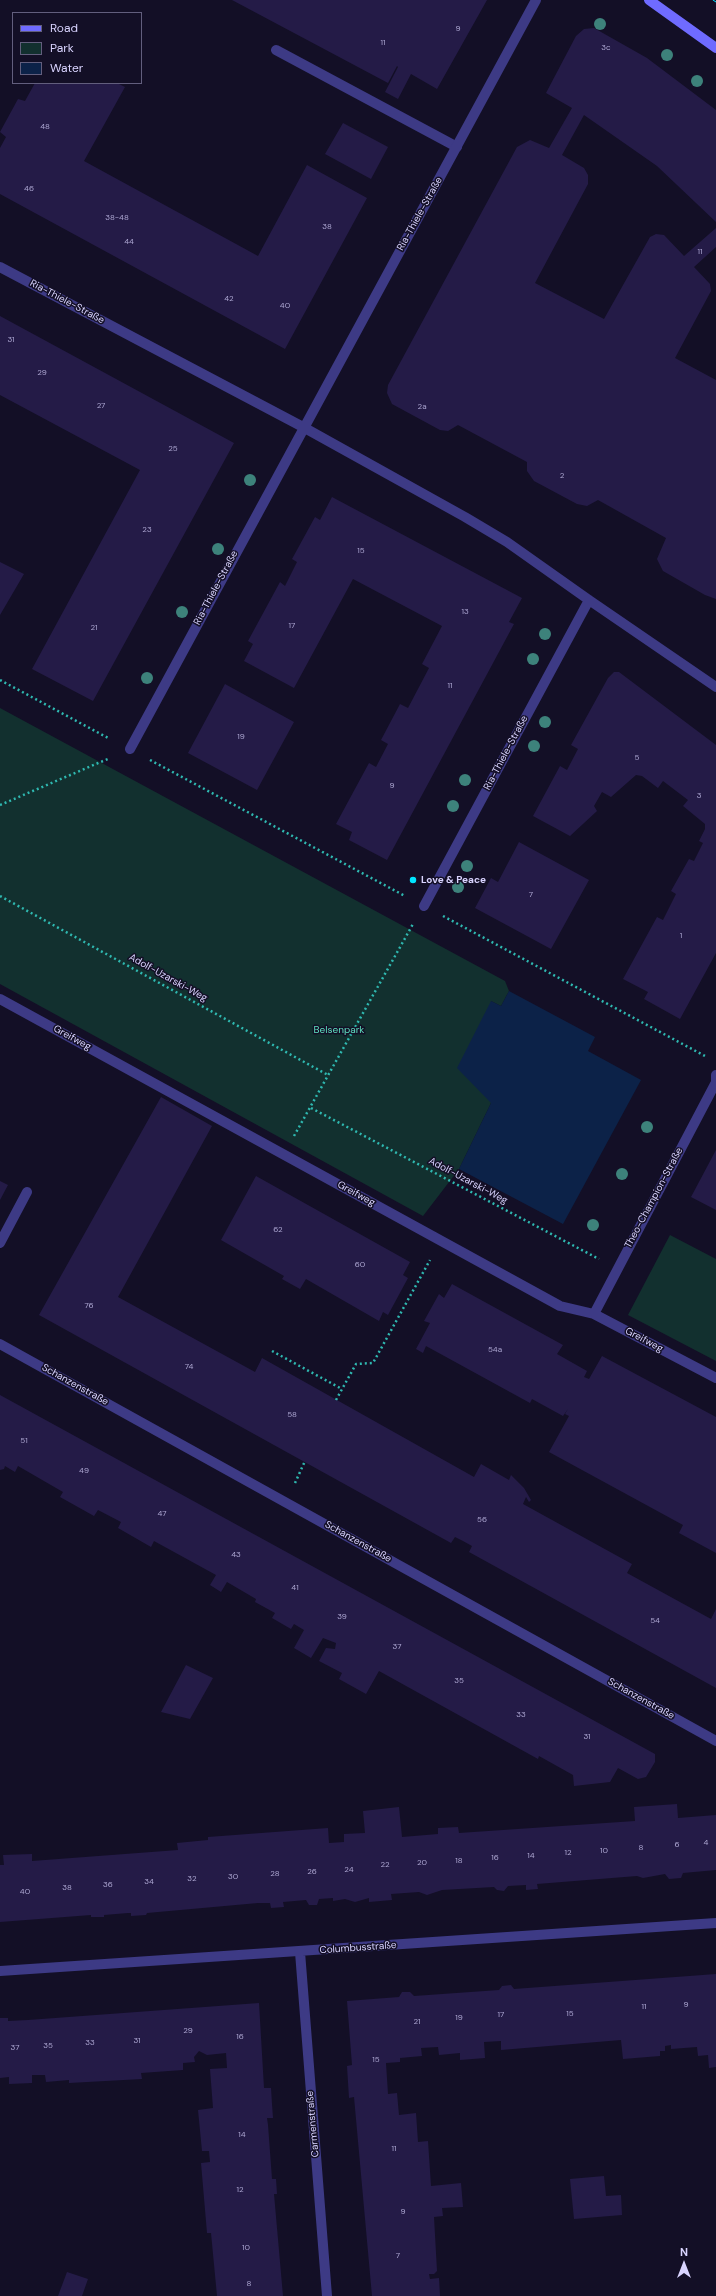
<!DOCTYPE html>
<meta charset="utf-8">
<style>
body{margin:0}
#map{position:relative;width:716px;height:2296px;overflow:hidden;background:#130f26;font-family:"DM Sans",sans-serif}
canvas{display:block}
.legend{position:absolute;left:12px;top:12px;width:130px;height:72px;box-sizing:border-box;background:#130f26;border:1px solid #625e7d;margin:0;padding:5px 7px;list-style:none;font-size:12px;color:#d9d4ff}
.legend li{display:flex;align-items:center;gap:8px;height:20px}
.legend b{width:20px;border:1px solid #625e7d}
.north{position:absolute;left:664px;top:2244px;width:40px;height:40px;-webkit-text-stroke:3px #130f26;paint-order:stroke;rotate:0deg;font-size:11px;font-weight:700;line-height:16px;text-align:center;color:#d9d4ff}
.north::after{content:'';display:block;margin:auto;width:14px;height:18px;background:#d9d4ff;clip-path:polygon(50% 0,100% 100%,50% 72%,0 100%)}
</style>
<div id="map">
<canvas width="716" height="2296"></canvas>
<ul class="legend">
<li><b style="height:5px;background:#6f6bff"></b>Road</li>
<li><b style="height:11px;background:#12302f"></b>Park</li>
<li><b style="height:11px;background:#0c2248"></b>Water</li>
</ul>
<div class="north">N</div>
</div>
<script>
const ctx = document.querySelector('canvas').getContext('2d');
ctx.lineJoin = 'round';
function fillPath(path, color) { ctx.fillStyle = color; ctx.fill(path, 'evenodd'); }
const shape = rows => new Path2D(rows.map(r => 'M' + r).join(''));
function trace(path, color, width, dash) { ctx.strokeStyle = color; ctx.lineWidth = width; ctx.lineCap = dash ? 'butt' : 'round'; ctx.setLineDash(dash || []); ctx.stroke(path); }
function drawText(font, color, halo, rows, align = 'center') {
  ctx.font = font + ' "DM Sans",sans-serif'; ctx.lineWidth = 3; ctx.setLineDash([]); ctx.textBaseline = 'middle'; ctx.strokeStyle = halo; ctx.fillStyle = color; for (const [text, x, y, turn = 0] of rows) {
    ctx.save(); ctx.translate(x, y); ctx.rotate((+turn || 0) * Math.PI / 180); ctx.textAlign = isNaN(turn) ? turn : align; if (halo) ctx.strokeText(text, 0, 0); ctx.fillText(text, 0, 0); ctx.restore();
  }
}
const green = shape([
 [0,708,505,981,509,991,501,1006,491,1001,491,1103,459,1169,423,1216,0,984],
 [670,1235,716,1259,716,1361,628,1315]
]);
const water = shape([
 [509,991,595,1037,588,1051,641,1080,563,1224,459,1169,491,1103,457,1068,491,1001,501,1006]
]);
const building = shape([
 [232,0,487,0,437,89,411,74,398,99,385,92,398,67,397,66,388,83],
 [594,28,647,58,716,110,716,222,657,166,584,115,562,155,584,168,588,175,588,184,535,283,604,319,650,237,656,234,664,235,684,256,716,228,716,247,694,267,710,284,711,291,675,358,716,380,716,599,705,595,663,571,657,559,666,538,598,500,587,506,577,504,534,481,527,471,527,462,458,425,448,431,440,430,392,404,387,393,388,385,517,147,530,140,549,148,572,108,546,93,576,36,584,29],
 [35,83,117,83,125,87,84,161,258,256,307,165,367,198,285,349,0,194,0,148,6,137,0,132,18,99,25,101],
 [343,123,388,147,371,179,325,154],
 [0,316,234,443,93,701,32,669,140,470,0,395],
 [332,497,522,598,509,622,514,624,387,860,349,840,352,832,336,824,369,763,376,767,388,744,381,740,400,704,408,708,429,668,422,664,442,626,353,579,294,688,244,661,253,644,248,641,280,582,285,586,297,562,292,559,315,517,320,520],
 [0,562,24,574,0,615],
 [614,672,619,672,716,745,716,953,680,1019,644,999,648,992,623,979,657,917,663,920,676,894,671,891,689,859,694,861,703,843,699,841,705,829,705,824,683,806,688,800,663,781,658,788,642,776,636,775,611,797,602,792,594,806,597,811,570,836,533,816,560,766,567,770,578,749,571,745,608,678],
 [225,684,294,722,257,790,188,753],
 [519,842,589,880,551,949,475,908,491,878,498,882],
 [161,1097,212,1126,118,1297,255,1372,262,1358,474,1477,481,1464,509,1480,511,1475,524,1488,531,1500,529,1502,526,1497,523,1504,632,1564,627,1573,711,1619,716,1609,716,1688,469,1552,472,1546,463,1541,455,1537,451,1543,39,1315],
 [716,1150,716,1210,691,1197],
 [256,1176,410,1262,403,1275,408,1278,388,1315,383,1312,379,1321,306,1279,300,1289,282,1279,284,1276,221,1240],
 [0,1181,8,1185,0,1200],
 [452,1284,563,1345,557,1354,587,1371,584,1377,589,1379,602,1356,716,1417,716,1553,679,1533,683,1525,549,1452,569,1416,565,1414,568,1409,563,1416,532,1399,530,1403,426,1346,423,1353,416,1349,430,1323,424,1321,439,1294,444,1298],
 [0,1395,655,1754,655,1762,646,1777,638,1779,618,1768,610,1782,574,1786,573,1775,539,1756,538,1759,379,1671,366,1694,339,1679,342,1673,319,1661,326,1648,335,1649,336,1643,323,1638,311,1658,294,1648,304,1630,294,1624,291,1629,272,1618,275,1613,255,1602,256,1599,227,1582,221,1592,210,1585,216,1575,154,1541,151,1547,118,1528,121,1522,98,1510,94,1516,60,1497,63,1492,18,1466,15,1472,5,1466,4,1469,0,1470],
 [186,1665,213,1678,190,1719,161,1712],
 [677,1804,678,1818,716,1815,716,1870,683,1873,681,1878,669,1879,665,1874,643,1878,637,1876,537,1884,538,1889,526,1890,526,1885,508,1886,504,1891,497,1890,494,1887,442,1890,427,1895,419,1892,391,1894,392,1900,369,1902,369,1898,355,1902,345,1899,333,1901,333,1898,319,1899,317,1905,309,1905,306,1900,283,1902,284,1907,271,1908,270,1903,258,1903,147,1913,146,1915,131,1916,131,1913,128,1913,104,1915,104,1917,91,1917,91,1915,0,1922,0,1865,4,1865,3,1855,32,1854,32,1861,178,1850,177,1843,208,1840,208,1837,328,1828,329,1843,344,1842,344,1834,365,1833,363,1811,399,1807,402,1837,438,1834,438,1828,458,1827,459,1833,635,1821,634,1807],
 [716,1974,716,2067,709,2068,708,2055,698,2056,697,2047,671,2049,671,2045,665,2046,665,2051,660,2051,660,2056,623,2059,621,2040,501,2050,501,2041,484,2042,485,2058,460,2060,460,2053,439,2055,438,2047,421,2048,422,2056,400,2058,400,2062,386,2063,388,2094,397,2093,399,2115,416,2113,418,2142,428,2141,431,2186,461,2183,463,2207,442,2208,443,2216,434,2217,437,2271,434,2274,429,2274,430,2279,439,2278,440,2296,372,2296,354,2097,349,2098,347,2066,352,2065,347,2001,399,1997,402,1992,410,1992,414,1996,499,1990,502,1986,511,1985,514,1989],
 [259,2003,264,2088,271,2088,272,2104,273,2118,267,2118,268,2125,272,2179,276,2179,277,2194,274,2194,283,2296,217,2296,211,2233,207,2233,201,2163,210,2162,209,2151,202,2151,198,2110,213,2108,210,2069,227,2068,226,2053,207,2055,199,2051,194,2057,195,2062,183,2063,183,2070,141,2073,142,2079,69,2083,69,2080,46,2082,45,2075,32,2075,32,2083,9,2084,9,2077,0,2078,0,2018,8,2018,8,2021,28,2020],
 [604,2176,606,2196,621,2195,622,2215,574,2219,570,2179],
 [67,2272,88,2279,82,2296,58,2296]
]);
const path = shape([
 [0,680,110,739],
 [150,760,405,896],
 [0,805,110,758],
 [0,896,328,1075],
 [443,916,705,1056],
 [311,1108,599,1259],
 [294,1136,413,924],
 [272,1351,342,1389],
 [336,1400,356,1364,373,1363,430,1260],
 [295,1483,305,1461]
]);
const lane = shape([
 [276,50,457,147],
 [0,999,560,1306,594,1314,716,1378],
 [0,1243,27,1192],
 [594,1314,715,1084]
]);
const street = shape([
 [0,267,303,427,465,517,507,542,589,600,716,687],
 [130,749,536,0],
 [424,906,589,600],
 [716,1075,716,1084],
 [0,1344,716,1741],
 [300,1952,327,2296],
 [0,1971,716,1923]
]);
const secondary = shape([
 [649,0,716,48]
]);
const tram = shape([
 [713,0,716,2]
]);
const trees = [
 [600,24],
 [667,55],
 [697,81],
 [250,480],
 [218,549],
 [182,612],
 [545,634],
 [533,659],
 [147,678],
 [545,722],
 [534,746],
 [465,780],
 [453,806],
 [467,866],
 [458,887],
 [647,1127],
 [622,1174],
 [593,1225]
];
const markers = [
 [413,880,4,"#00e5ff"]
];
const numberNames = [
 ["9",458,29],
 ["11",383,43],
 ["3c",606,48],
 ["48",45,127],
 ["46",29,189],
 ["38-48",117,218],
 ["38",327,227],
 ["44",129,242],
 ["11",700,252],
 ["42",229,299],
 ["40",285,306],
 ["31",11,340],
 ["29",42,373],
 ["27",101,406],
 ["2a",422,407],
 ["25",173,449],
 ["2",562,476],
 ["23",147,530],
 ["15",361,551],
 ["13",465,612],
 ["17",292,626],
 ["21",94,628],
 ["11",450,686],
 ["19",241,737],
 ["5",637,758],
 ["9",392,786],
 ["3",699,796],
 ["7",531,895],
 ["1",681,936],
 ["62",278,1230],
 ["60",360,1265],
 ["76",89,1306],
 ["54a",495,1350],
 ["74",189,1367],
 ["58",292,1415],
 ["51",24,1441],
 ["49",84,1471],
 ["47",162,1514],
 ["56",482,1520],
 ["43",236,1555],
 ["41",295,1588],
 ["39",342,1617],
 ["54",655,1621],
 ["37",397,1647],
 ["35",459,1681],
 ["33",521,1715],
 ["31",587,1737],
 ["4",706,1843],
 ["6",677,1845],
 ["8",641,1848],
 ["10",604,1851],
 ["12",568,1853],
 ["14",531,1856],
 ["16",495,1858],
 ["18",459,1861],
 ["20",422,1863],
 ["22",385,1865],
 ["24",349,1870],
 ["26",312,1872],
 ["28",275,1874],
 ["30",233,1877],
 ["32",192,1879],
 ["34",149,1882],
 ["36",108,1885],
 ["38",67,1888],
 ["40",25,1892],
 ["9",686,2005],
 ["11",644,2007],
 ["15",570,2014],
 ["17",501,2015],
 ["19",459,2018],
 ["21",417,2022],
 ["29",188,2031],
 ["16",240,2037],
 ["31",137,2041],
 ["33",90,2043],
 ["35",48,2046],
 ["37",15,2048],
 ["15",376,2060],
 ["14",242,2135],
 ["11",394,2149],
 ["12",240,2190],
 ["9",403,2212],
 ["10",246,2248],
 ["7",398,2256],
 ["8",249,2284]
];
const streetNames = [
 ["Ria-Thiele-Straße",420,214,-61],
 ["Ria-Thiele-Straße",67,302,28],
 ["Ria-Thiele-Straße",216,588,-62],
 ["Ria-Thiele-Straße",506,753,-62],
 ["Adolf-Uzarski-Weg",168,978,29],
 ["Greifweg",72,1038,29],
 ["Adolf-Uzarski-Weg",468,1181,28],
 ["Greifweg",356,1194,29],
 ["Theo-Champion-Straße",654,1198,-62],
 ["Greifweg",644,1340,28],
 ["Schanzenstraße",75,1385,29],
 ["Schanzenstraße",358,1542,29],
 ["Schanzenstraße",641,1699,29],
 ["Columbusstraße",358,1948,-4],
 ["Carmenstraße",313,2124,-95]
];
const poiNames = [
 ["Love & Peace",421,880]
];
const parkNames = [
 ["Belsenpark",339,1030]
];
fillPath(green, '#12302f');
fillPath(water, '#0c2248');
fillPath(building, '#241b47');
trace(path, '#2fb8b0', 2.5, [2, 3]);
trace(lane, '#3d3a85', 10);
trace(street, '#3d3a85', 10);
trace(secondary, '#6f6bff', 10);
trace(tram, '#00e5ff', 1);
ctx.fillStyle = '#3d827b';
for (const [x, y] of trees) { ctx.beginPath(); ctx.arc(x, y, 6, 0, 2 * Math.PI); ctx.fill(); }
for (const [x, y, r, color] of markers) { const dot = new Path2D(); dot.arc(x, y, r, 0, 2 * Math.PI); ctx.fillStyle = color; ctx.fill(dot); trace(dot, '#130f26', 1.5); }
drawText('8px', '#aca6d1', null, numberNames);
drawText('10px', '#d9d4ff', '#130f26', streetNames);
drawText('bold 10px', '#d9d4ff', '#130f26', poiNames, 'left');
drawText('10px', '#5fe0c0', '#130f26', parkNames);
</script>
